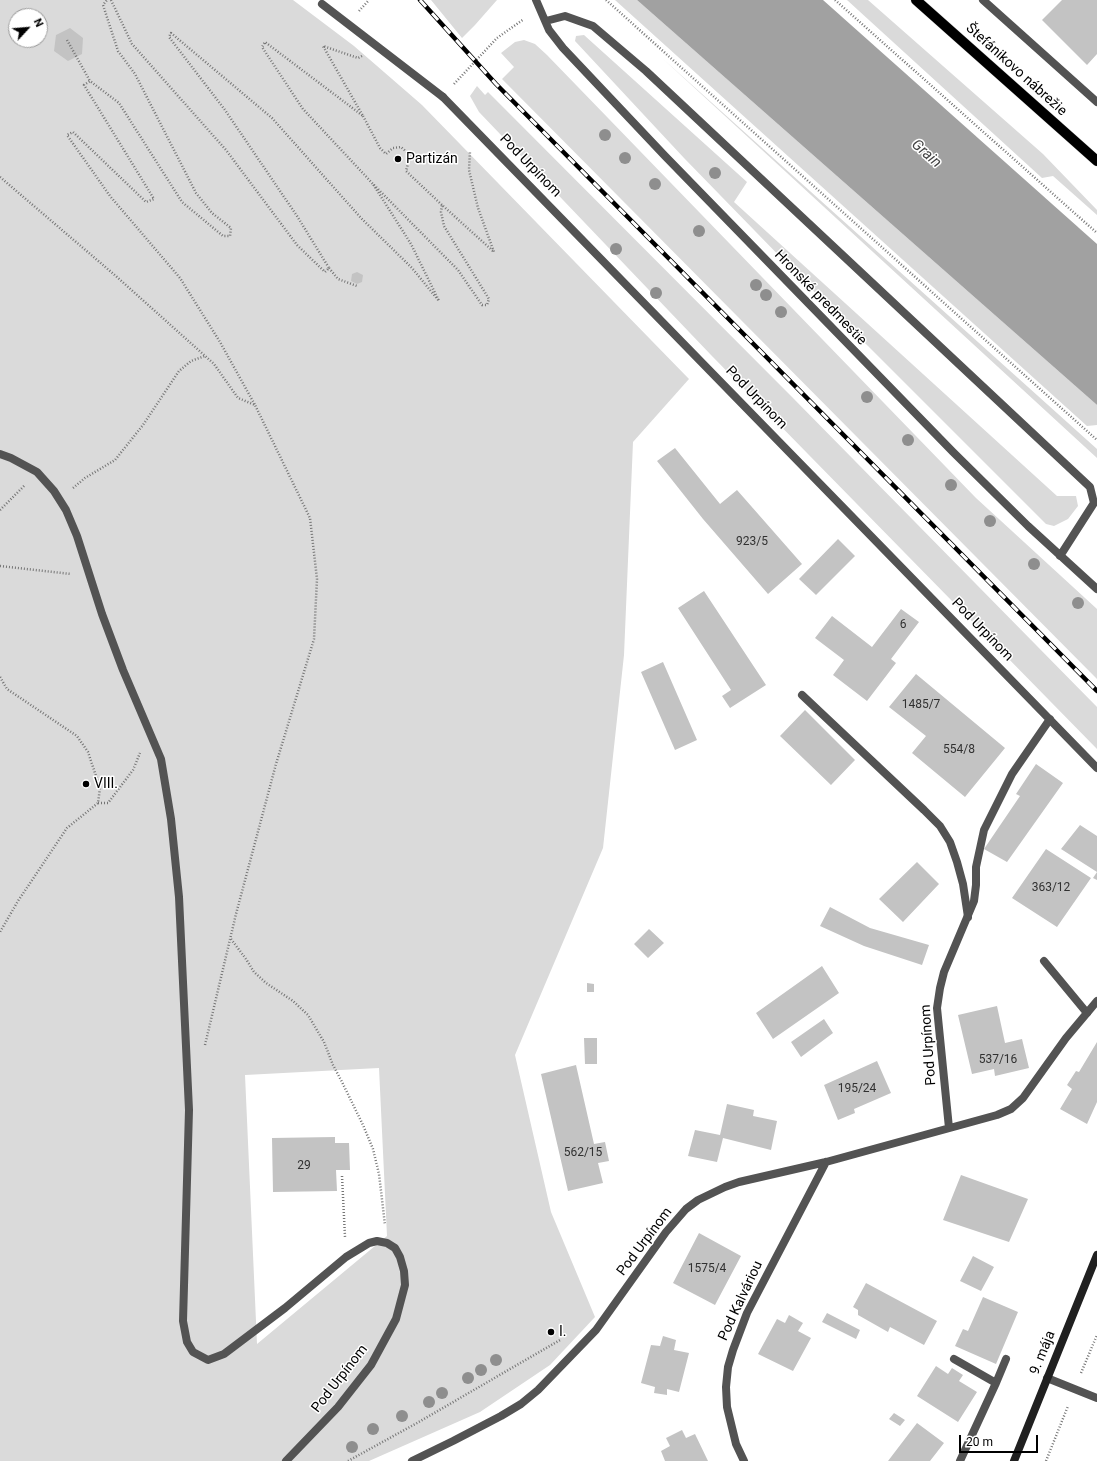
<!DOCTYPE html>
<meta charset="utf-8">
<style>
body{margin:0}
#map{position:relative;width:1097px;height:1461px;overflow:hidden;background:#fff;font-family:Roboto,sans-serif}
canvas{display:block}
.north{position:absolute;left:8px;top:8px;width:40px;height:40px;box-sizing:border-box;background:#fff;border:1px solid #999;border-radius:50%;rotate:64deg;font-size:11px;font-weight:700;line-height:16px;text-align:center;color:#000}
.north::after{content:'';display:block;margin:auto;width:14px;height:18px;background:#000;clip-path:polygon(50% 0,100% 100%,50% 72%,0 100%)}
.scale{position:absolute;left:959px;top:1435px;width:79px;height:18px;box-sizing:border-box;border:2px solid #000;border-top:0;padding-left:5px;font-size:12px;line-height:14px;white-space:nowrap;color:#000;-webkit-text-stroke:3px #fff;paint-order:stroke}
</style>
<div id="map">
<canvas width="1097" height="1461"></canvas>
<div class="north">N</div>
<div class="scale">20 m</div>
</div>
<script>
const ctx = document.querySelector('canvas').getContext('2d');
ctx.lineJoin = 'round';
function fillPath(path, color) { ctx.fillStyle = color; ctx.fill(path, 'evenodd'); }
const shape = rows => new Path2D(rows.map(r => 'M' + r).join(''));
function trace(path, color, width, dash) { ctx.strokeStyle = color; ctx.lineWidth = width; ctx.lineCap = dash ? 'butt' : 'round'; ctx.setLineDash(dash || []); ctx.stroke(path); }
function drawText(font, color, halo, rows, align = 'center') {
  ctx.font = font + ' Roboto,sans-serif'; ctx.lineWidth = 3; ctx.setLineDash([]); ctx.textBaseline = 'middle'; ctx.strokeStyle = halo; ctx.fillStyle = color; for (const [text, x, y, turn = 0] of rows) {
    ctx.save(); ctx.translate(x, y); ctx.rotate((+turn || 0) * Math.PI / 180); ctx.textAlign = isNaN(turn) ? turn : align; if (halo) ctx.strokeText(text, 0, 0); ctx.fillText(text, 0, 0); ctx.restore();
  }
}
const green = shape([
 [0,0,293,0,354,46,422,105,689,379,633,442,624,655,603,848,515,1055,551,1212,595,1317,550,1365,480,1412,369,1461,0,1461],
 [16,16,40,16,40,40,16,40],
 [379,1068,387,1236,257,1344,245,1075],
 [431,0,497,0,475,25,462,38],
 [615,0,637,0,1097,405,1097,425,1087,426],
 [847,0,868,0,1043,154,1097,210,1097,215,1053,176,1042,178],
 [584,35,747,182,734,202,1057,496,1076,496,1078,506,1068,519,1054,526,1046,524,826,304,684,158,575,41,576,36],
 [524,40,535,44,547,55,976,498,1097,609,1097,679,502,79,514,67,501,53,515,42],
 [662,58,1097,449,1097,458],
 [477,86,485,95,488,92,794,399,1097,707,1097,749,711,355,479,112,470,96]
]);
const water = shape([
 [637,0,823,0,1097,244,1097,405]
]);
const building = shape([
 [1062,0,1097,0,1097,54,1087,65,1042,20],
 [70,28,83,38,82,54,68,61,54,51,56,35],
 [357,272,363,275,362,282,357,284,351,281,352,274],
 [675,448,720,504,737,490,802,564,768,594,703,519,657,461],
 [838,539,855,556,816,595,799,579],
 [704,591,766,685,730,708,722,696,731,690,678,608],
 [901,609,919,622,891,659,896,663,867,701,833,675,844,660,815,638,832,616,872,647],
 [663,662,697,740,675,750,641,672],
 [916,674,1005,748,965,797,912,753,926,736,889,707],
 [805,710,855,760,831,785,780,736],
 [1036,764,1063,783,1007,862,984,849,1020,796,1016,794],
 [1080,825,1097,836,1097,880,1093,878,1097,872,1061,849],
 [1046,849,1091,878,1057,927,1012,898],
 [917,862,939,884,903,922,879,899],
 [830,907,870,928,929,945,922,965,864,946,820,926],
 [649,929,664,943,648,958,634,944],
 [822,966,839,993,773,1039,756,1013],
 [587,983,594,984,594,992,587,992],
 [997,1006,1005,1043,1022,1039,1029,1068,995,1076,994,1069,972,1074,958,1015],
 [824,1019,833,1033,801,1057,791,1042],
 [584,1038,597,1038,597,1064,585,1064],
 [1097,1042,1097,1102,1087,1124,1060,1109,1072,1089,1067,1085,1076,1071,1079,1072],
 [877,1061,891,1093,854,1109,855,1113,838,1120,824,1085],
 [576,1065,594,1144,605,1142,609,1161,598,1163,603,1183,568,1191,541,1074],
 [727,1104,754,1110,753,1116,777,1121,771,1150,723,1138,717,1162,688,1156,695,1130,720,1135],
 [335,1137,335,1143,349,1143,350,1170,336,1170,337,1191,273,1192,272,1138],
 [961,1175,1028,1199,1009,1242,943,1220],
 [699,1233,741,1256,715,1305,673,1283],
 [973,1256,994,1267,981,1291,960,1281],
 [866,1283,937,1321,924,1345,890,1327,888,1332,858,1315,858,1310,853,1307],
 [983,1297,1018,1312,996,1364,955,1346,963,1329,968,1331],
 [827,1313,860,1330,856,1339,822,1322],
 [789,1315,803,1323,798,1331,811,1338,793,1371,758,1354,777,1319,785,1323],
 [663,1336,676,1340,674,1350,689,1353,679,1392,667,1389,667,1395,654,1393,655,1387,641,1383,651,1345,660,1346],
 [936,1366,948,1374,952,1368,963,1375,959,1381,977,1392,958,1422,917,1396],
 [894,1413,905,1420,900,1426,889,1419],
 [917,1423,944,1443,930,1461,888,1461],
 [682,1430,686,1438,695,1434,708,1461,665,1461,661,1451,670,1446,666,1438]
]);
const path = shape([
 [111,0,132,44,226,150,297,245,325,272,329,268,297,216,225,110,169,37,171,33,272,118,361,218,412,268,439,301,411,244,373,184,458,270,482,305,487,305,489,299,444,226,441,212,442,205,494,252,478,208,469,170,470,151],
 [606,0,1097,440],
 [835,0,1097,233],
 [359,11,369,0],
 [67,40,90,81],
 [362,56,358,58,323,46,363,116,265,42,262,47,303,109,373,184],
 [454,84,497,38,524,19],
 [363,116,380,148,386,154,393,148,401,147,408,153,409,160,406,171,442,205],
 [0,177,117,277,214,364,238,398,255,405,220,342,180,278,110,196,67,135,73,132,146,202,154,199,84,85,90,81,119,103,182,202,223,236,230,236,231,228,212,213,196,193,135,74,118,51,103,5,107,0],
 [329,268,338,279,357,286],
 [73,488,85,478,115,460,143,425,179,371,191,361,205,356],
 [0,510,25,485],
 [0,566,71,574],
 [0,677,7,689,77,736,88,752,100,788,98,803,67,828,18,901,0,932],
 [98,803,108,803,133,770,140,753],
 [231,939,246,959,254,972,266,983,293,1001,308,1015,324,1042,333,1065,342,1082,363,1125,373,1149,379,1174,385,1225],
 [205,1045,236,914,276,764,314,639,317,579,310,518,255,405],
 [342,1176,345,1237],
 [1081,1373,1097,1335],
 [348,1461,417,1423,560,1340],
 [1046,1461,1068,1406]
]);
const lane = shape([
 [536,0,549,30,563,48,665,156,953,452,1028,526,1097,589],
 [983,0,1097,102],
 [322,4,443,97],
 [546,21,565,16,593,26,646,71,1090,487,1094,503,1060,556],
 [0,454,11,458,37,472,54,491,66,510,77,536,102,614,123,670,161,759,171,819,179,897,189,1110,183,1321,187,1342,193,1352,208,1360,224,1354,285,1308,346,1257,369,1243,377,1241,387,1243,395,1248,400,1257,404,1271,405,1285,396,1319,371,1365,338,1407,286,1461],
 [802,695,924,810,940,826,950,842,957,862,963,884,968,917],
 [1044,961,1087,1013],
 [954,1359,996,1383],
 [1047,1378,1097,1398],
 [960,1461,996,1383,1006,1359]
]);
const street = shape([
 [443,97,1097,768],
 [949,1128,937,1008,940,988,944,972,974,901,976,885,976,867,984,830,1012,774,1050,719],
 [412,1461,453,1441,501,1416,521,1404,538,1390,596,1330,666,1232,686,1209,698,1200,725,1187,739,1182,826,1162,997,1115,1011,1109,1023,1098,1066,1038,1097,1001],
 [744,1461,736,1444,727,1407,726,1387,728,1367,733,1350,747,1313,826,1162]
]);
const secondary = shape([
 [1014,1461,1097,1255]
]);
const primary = shape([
 [916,0,1097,161]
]);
const rail = shape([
 [420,0,496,84,1097,691]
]);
const trees = [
 [605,135],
 [625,158],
 [715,173],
 [655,184],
 [699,231],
 [616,249],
 [756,285],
 [656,293],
 [766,295],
 [781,312],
 [867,397],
 [908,440],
 [951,485],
 [990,521],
 [1034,564],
 [1078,603],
 [496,1360],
 [481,1370],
 [468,1378],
 [442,1393],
 [429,1402],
 [402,1416],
 [373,1429],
 [352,1447]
];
const markers = [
 [398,159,4,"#000"],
 [86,784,4,"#000"],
 [551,1332,4,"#000"]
];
const numberNames = [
 ["923/5",752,542],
 ["6",903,625],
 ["1485/7",921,705],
 ["554/8",959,750],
 ["363/12",1051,888],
 ["537/16",998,1060],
 ["195/24",857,1089],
 ["562/15",583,1153],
 ["29",304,1166],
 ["1575/4",707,1269]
];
const streetNames = [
 ["Štefánikovo nábrežie",1016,70,42],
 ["Pod Urpínom",530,166,46],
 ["Hronské predmestie",820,298,46],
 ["Pod Urpínom",756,398,46],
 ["Pod Urpínom",982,630,46],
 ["Pod Urpínom",929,1045,-94],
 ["Pod Urpínom",645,1242,-53],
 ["Pod Kalváriou",741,1301,-65],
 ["9. mája",1043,1353,-68],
 ["Pod Urpínom",340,1379,-52]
];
const poiNames = [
 ["Partizán",406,159],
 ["VIII.",94,784],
 ["I.",559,1332]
];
const waterNames = [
 ["Grain",926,154,42]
];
fillPath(green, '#dadada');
fillPath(water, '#a1a1a1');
fillPath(building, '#c3c3c3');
trace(primary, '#dbdbdb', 11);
trace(path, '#757575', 2.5, [1, 2]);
trace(lane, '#535353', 8);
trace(street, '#535353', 8);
trace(secondary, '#202020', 8);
trace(primary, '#000', 10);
trace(rail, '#000', 4.5);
trace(rail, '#fff', 3, [9]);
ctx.fillStyle = '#8e8e8e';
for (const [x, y] of trees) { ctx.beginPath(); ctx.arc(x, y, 6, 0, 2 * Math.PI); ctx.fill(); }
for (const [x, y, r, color] of markers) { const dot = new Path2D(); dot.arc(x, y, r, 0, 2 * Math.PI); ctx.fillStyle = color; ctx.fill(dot); trace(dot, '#fff', 1.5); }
drawText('12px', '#313131', null, numberNames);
drawText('14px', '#000', '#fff', streetNames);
drawText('14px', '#000', '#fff', poiNames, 'left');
drawText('italic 15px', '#424242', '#fff', waterNames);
</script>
